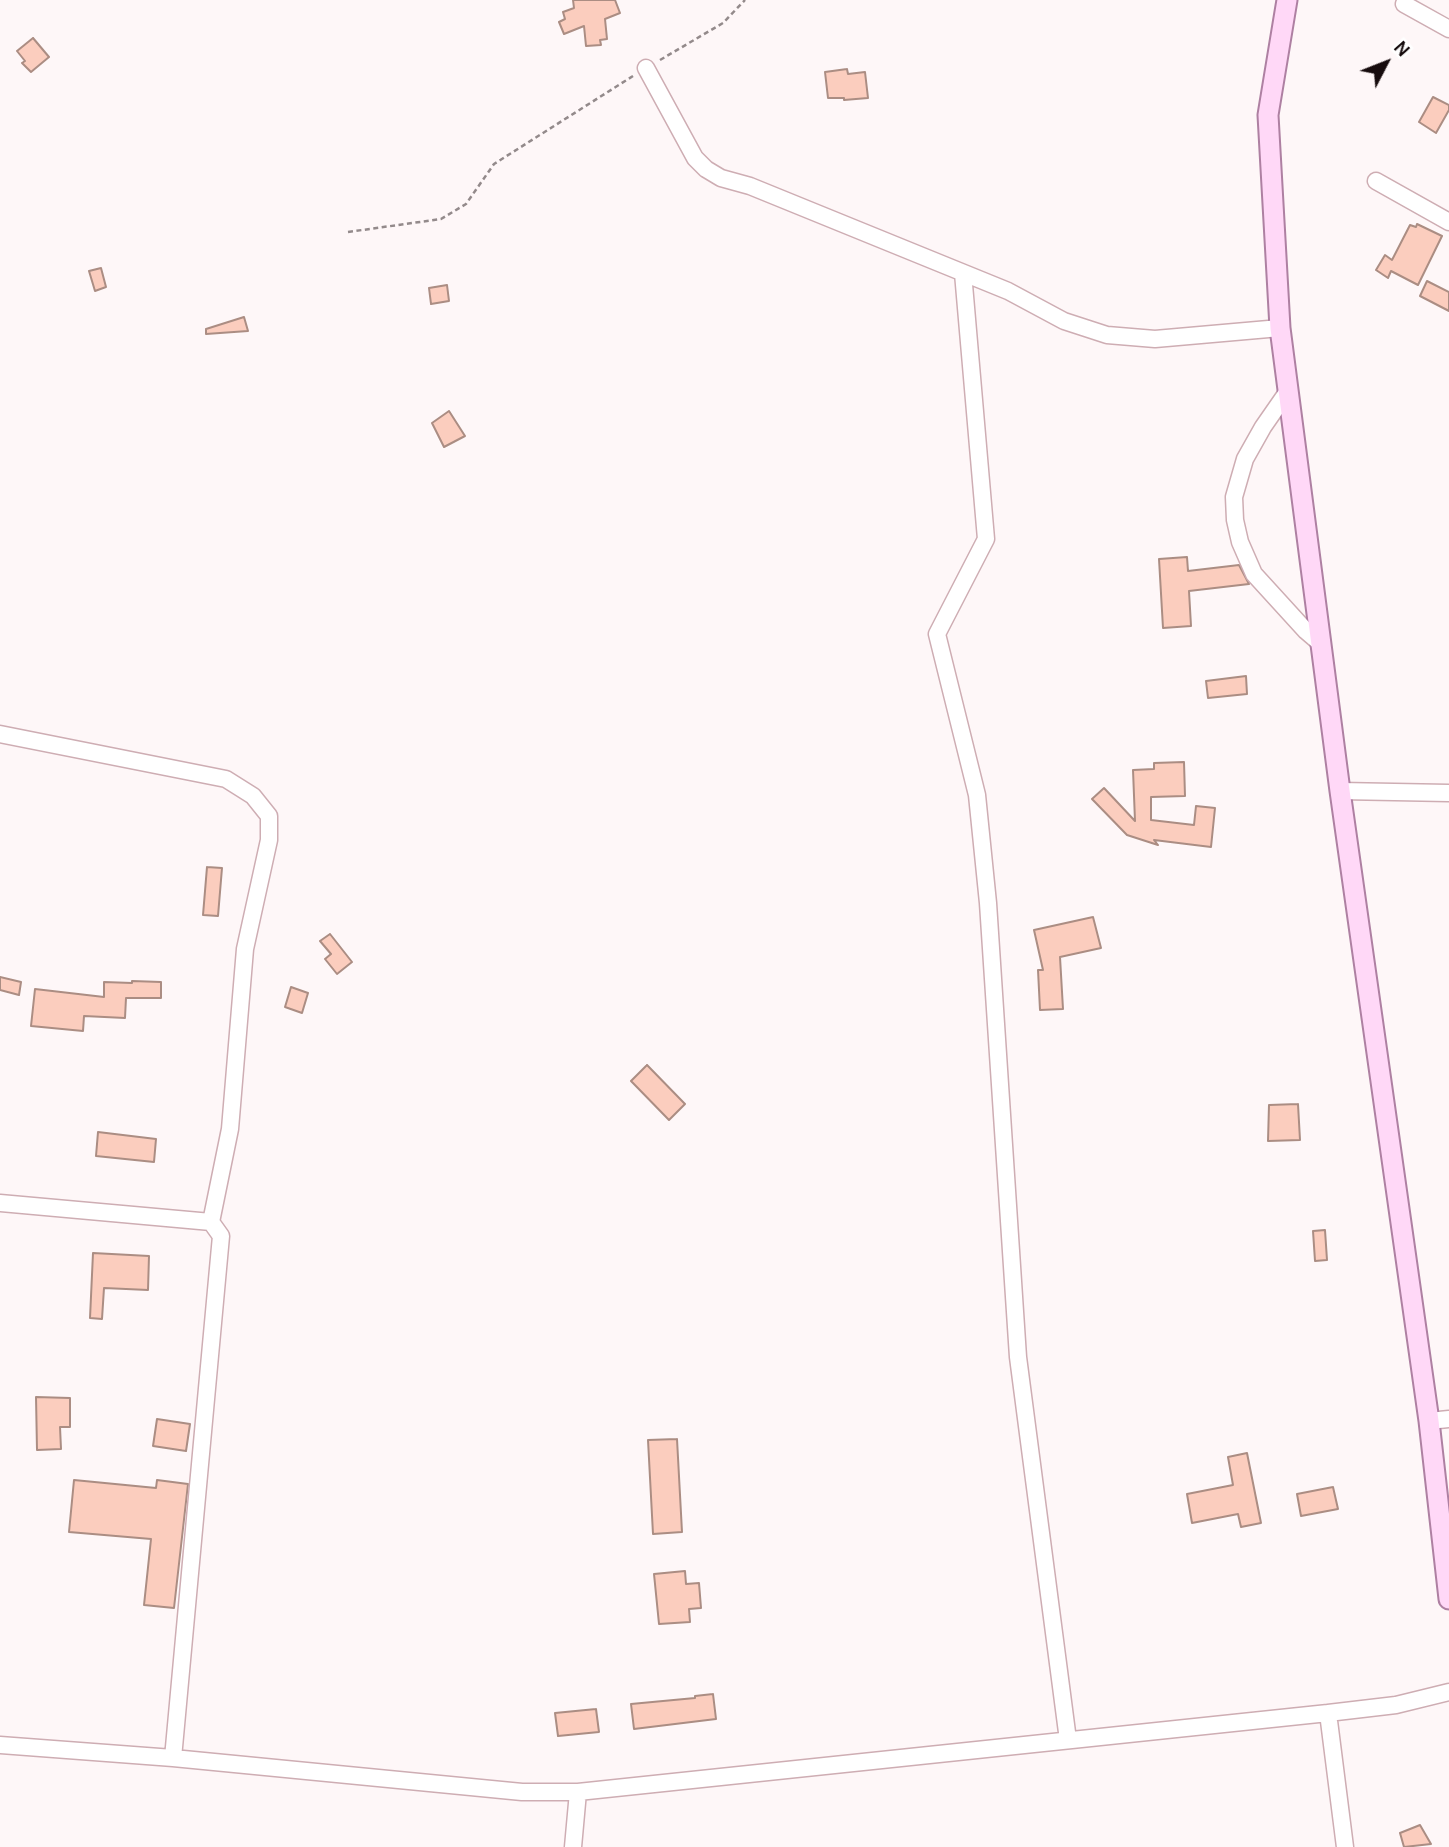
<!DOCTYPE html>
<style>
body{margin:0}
#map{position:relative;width:1449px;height:1847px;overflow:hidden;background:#fef7f8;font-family:Karla,sans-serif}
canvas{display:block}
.north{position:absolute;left:1351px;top:28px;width:70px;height:70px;-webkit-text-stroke:5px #fff;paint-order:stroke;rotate:48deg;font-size:19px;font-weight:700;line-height:28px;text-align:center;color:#170c0e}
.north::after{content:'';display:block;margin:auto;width:24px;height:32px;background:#170c0e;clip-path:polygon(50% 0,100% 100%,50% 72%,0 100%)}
</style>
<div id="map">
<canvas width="1449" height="1847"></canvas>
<div class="north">N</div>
</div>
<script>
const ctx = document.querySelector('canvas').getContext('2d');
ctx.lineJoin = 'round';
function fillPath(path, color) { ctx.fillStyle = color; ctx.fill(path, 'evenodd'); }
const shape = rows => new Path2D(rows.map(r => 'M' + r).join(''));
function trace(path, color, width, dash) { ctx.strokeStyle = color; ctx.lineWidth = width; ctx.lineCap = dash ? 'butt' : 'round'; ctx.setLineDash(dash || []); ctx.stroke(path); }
const building = shape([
 [573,0,615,0,620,13,605,19,607,39,600,40,601,45,586,46,584,26,564,34,559,22,565,19,563,12,574,8,573,0],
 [33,38,49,57,31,72,22,63,25,61,17,51,33,38],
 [847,69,848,74,865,72,868,98,844,100,844,98,828,98,825,72,847,69],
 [1433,97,1449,105,1449,110,1436,133,1419,122,1433,97],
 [1417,224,1442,236,1418,285,1391,271,1388,278,1376,270,1385,255,1392,260,1410,225,1416,227,1417,224],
 [101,268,106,287,95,291,89,271,101,268],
 [1427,281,1449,292,1449,311,1420,296,1427,281],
 [447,285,449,301,431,304,429,288,447,285],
 [244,317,248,331,206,334,206,329,244,317],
 [449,411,465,436,444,447,432,423,449,411],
 [1187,557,1188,571,1239,565,1249,584,1189,591,1191,626,1163,628,1159,559,1187,557],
 [1246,676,1247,694,1208,698,1206,681,1246,676],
 [1184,762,1185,796,1151,797,1151,820,1194,825,1196,806,1215,808,1211,847,1154,840,1158,845,1127,835,1092,799,1104,788,1135,821,1133,770,1154,769,1154,763,1184,762],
 [207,867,222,868,218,916,203,915,207,867],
 [1093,917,1101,948,1060,957,1063,1009,1040,1010,1038,970,1043,970,1034,930,1093,917],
 [330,934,352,962,337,974,325,959,331,954,320,941,330,934],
 [0,977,21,982,19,995,0,990,0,977],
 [132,981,161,982,161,998,126,998,125,1018,84,1016,83,1031,31,1026,35,989,104,997,104,982,132,983,132,981],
 [291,987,308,993,302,1013,285,1007,291,987],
 [647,1065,685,1104,669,1120,631,1081,647,1065],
 [1298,1104,1300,1140,1268,1141,1269,1105,1298,1104],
 [98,1132,156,1139,154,1162,96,1156,98,1132],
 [1325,1230,1327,1260,1315,1261,1313,1231,1325,1230],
 [93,1253,149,1256,148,1290,104,1288,102,1319,90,1318,93,1253],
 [36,1397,70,1398,70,1427,60,1427,61,1449,37,1450,36,1397],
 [157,1419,190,1424,186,1451,153,1446,157,1419],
 [677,1439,682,1532,653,1534,648,1440,677,1439],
 [1247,1453,1261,1523,1241,1527,1238,1514,1192,1523,1187,1494,1233,1485,1228,1457,1247,1453],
 [74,1480,156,1488,157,1480,188,1484,174,1608,144,1605,151,1539,69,1532,74,1480],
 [1333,1487,1338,1509,1301,1516,1297,1494,1333,1487],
 [685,1571,686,1584,699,1583,701,1608,689,1609,690,1622,659,1624,654,1574,685,1571],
 [713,1694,716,1719,634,1729,631,1704,695,1698,695,1696,713,1694],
 [596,1709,599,1732,558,1736,555,1713,596,1709],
 [1420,1825,1431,1844,1404,1847,1400,1833,1420,1825]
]);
const path = shape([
 [660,60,723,23,745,0],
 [348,232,441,219,466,204,494,164,633,76]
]);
const minor = shape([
 [1404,4,1449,29],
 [646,68,695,158,706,169,721,178,750,186,1008,291,1064,321,1107,335,1155,339,1280,328],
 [1376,181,1449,222],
 [963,273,986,539,937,634,977,795,988,903,1018,1357,1068,1740],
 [1288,391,1263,427,1245,459,1234,497,1235,520,1240,542,1254,574,1306,631,1320,643],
 [0,734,226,779,253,796,269,816,269,840,245,949,230,1129,211,1222],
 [1340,791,1449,793],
 [0,1203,211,1222,221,1236,173,1758],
 [1429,1421,1449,1419],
 [1328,1713,1345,1847],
 [0,1745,173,1758,522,1792,578,1792,1328,1713,1396,1705,1449,1692],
 [573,1847,578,1792]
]);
const major = shape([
 [1287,0,1268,115,1280,328,1340,791,1429,1421,1449,1599]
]);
fillPath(building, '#fbcdbe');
trace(building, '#ab8d83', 2);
trace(minor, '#ceadb3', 19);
trace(major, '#ae80a2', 23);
trace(path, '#938a8b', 2.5, [5, 3.5]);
trace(minor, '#fff', 16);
trace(major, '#ffd8f7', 19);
</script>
